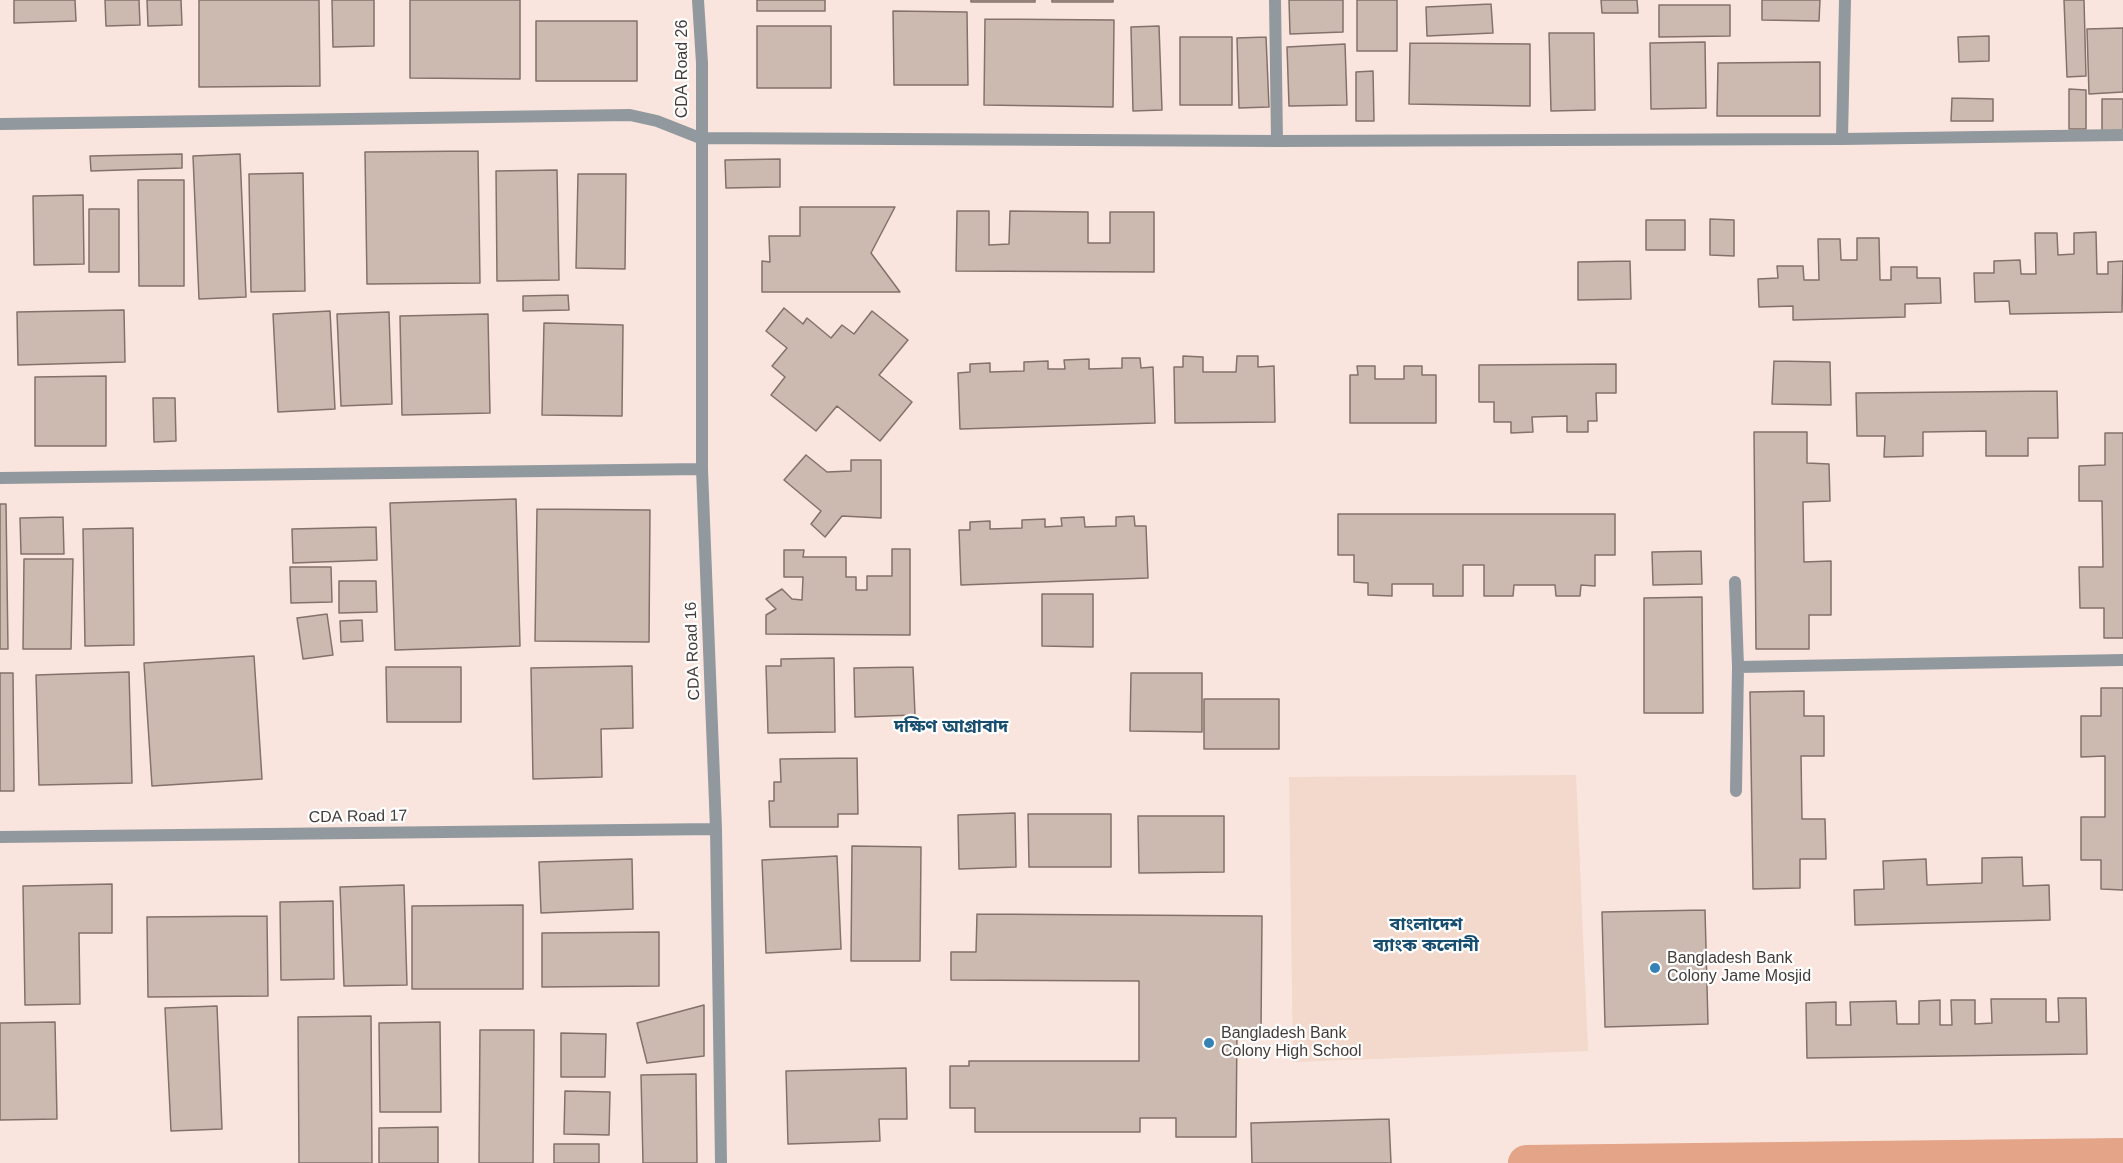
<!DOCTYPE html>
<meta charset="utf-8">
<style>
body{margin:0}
canvas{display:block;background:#f9e5dd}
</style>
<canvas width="2123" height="1163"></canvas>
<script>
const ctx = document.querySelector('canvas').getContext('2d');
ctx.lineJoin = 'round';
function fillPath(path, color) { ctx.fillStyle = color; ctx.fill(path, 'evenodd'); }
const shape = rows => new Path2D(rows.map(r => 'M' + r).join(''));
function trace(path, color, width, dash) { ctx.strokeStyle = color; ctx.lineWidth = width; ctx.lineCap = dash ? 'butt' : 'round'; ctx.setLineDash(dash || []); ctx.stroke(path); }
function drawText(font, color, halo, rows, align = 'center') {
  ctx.font = font + ' Helvetica,"Noto Sans Bengali",sans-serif'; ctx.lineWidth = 4.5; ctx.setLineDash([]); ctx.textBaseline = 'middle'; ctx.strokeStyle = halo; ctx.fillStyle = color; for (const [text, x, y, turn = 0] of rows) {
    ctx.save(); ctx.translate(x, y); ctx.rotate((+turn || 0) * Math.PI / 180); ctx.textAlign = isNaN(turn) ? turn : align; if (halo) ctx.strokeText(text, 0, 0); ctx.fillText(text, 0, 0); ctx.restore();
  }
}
const built = shape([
 [1576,775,1588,1051,1293,1062,1289,777]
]);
const canal = shape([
 [1526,1163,2123,1156]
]);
const building = shape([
 [14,0,75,0,76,21,14,23,14,0],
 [105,0,139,0,140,25,106,26,105,0],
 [147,0,181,0,182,25,148,26,147,0],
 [199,0,319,0,320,86,199,87,199,0],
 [332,0,374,0,374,46,333,47,332,0],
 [410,0,520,0,520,79,410,78,410,0],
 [757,0,825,0,825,11,757,11,757,0],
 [971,0,1035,0,1035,2,971,2,971,0],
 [1052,0,1113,0,1113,2,1052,2,1052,0],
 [1289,0,1343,0,1343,32,1290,34,1289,0],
 [1357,0,1397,0,1397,51,1357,51,1357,0],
 [1601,0,1637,0,1638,13,1602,13,1601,0],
 [1762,0,1820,0,1819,21,1762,20,1762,0],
 [2064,0,2084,0,2086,76,2067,77,2064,0],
 [1491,4,1493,33,1427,36,1426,7,1491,4],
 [1659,5,1730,5,1730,36,1659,37,1659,5],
 [893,11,967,12,968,85,894,85,893,11],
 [985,19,1114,20,1113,107,984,105,985,19],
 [536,21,637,21,637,81,536,81,536,21],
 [757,26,831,26,831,88,757,88,757,26],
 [1159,26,1162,110,1133,111,1131,27,1159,26],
 [2123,28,2123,92,2089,94,2087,29,2123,28],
 [1549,33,1594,33,1595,110,1551,111,1549,33],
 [1989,36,1989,61,1959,62,1958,37,1989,36],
 [1180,37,1232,37,1232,105,1180,105,1180,37],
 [1266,37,1269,107,1239,108,1237,38,1266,37],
 [1705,42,1706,108,1651,109,1650,43,1705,42],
 [1410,43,1530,44,1530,106,1409,104,1410,43],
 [1345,44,1347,105,1289,106,1287,47,1345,44],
 [1820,62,1820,116,1717,116,1718,63,1820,62],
 [1373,71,1374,121,1356,121,1356,72,1373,71],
 [2069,89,2086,90,2086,129,2069,129,2069,89],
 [1952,98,1993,99,1993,121,1951,121,1952,98],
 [2102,99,2123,99,2123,131,2102,132,2102,99],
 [478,151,480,283,367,284,365,152,478,151],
 [182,154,182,168,91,171,90,156,182,154],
 [240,154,246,297,199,299,193,156,240,154],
 [780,159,780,187,726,188,725,160,780,159],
 [557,170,559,280,497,281,496,171,557,170],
 [303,173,305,291,251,292,249,174,303,173],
 [578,174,626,174,625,269,576,268,578,174],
 [138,180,184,180,184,286,139,286,138,180],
 [83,195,84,264,34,265,33,196,83,195],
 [800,207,895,207,871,253,900,292,762,292,762,261,770,262,769,236,800,236,800,207],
 [89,209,119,209,119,272,89,272,89,209],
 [957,211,989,211,989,245,1009,244,1010,211,1088,212,1088,243,1110,243,1110,212,1154,212,1154,272,956,271,957,211],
 [1710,219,1734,220,1734,256,1710,255,1710,219],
 [1646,220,1685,220,1685,250,1646,250,1646,220],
 [2096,232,2097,274,2108,274,2108,262,2123,261,2122,312,2010,314,2009,301,1975,302,1974,273,1994,273,1994,261,2020,260,2021,274,2036,274,2035,233,2057,233,2058,255,2074,254,2074,233,2096,232],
 [1857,238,1879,238,1880,280,1891,280,1891,267,1917,267,1917,278,1940,278,1941,303,1905,304,1905,317,1793,320,1793,306,1759,307,1758,279,1778,278,1777,266,1803,266,1804,280,1819,280,1818,239,1840,239,1841,260,1857,260,1857,238],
 [1630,261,1631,299,1578,300,1578,262,1630,261],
 [568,295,569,310,523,311,523,296,568,295],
 [784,308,803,324,807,318,831,338,842,325,854,334,872,311,908,340,879,375,912,402,880,441,837,406,816,431,771,395,785,377,772,366,787,348,766,331,784,308],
 [124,310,125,362,18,365,17,312,124,310],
 [330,311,335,409,278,412,273,314,330,311],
 [389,312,392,404,341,406,337,314,389,312],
 [488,314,490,413,402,415,400,316,488,314],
 [544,323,623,325,622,416,542,415,544,323],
 [1183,356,1203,357,1203,372,1236,372,1237,356,1258,356,1258,367,1274,366,1275,422,1175,423,1174,367,1183,367,1183,356],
 [1122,358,1140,358,1141,368,1153,367,1155,423,960,429,958,373,970,372,970,364,990,363,990,372,1024,371,1024,362,1048,361,1048,369,1065,369,1064,360,1089,359,1089,369,1122,368,1122,358],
 [1774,361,1830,362,1831,405,1772,404,1774,361],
 [1616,364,1616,393,1596,393,1597,421,1588,421,1588,432,1567,432,1567,416,1532,417,1533,432,1511,433,1511,422,1494,422,1494,402,1479,402,1479,365,1616,364],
 [1357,366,1375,366,1375,379,1404,379,1404,366,1422,366,1422,375,1436,375,1436,423,1350,423,1350,375,1358,375,1357,366],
 [106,376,106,446,35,446,35,377,106,376],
 [2057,391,2058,438,2028,438,2028,456,1986,456,1986,431,1923,432,1923,456,1884,457,1885,436,1857,436,1856,393,2057,391],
 [153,398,175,398,176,441,154,442,153,398],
 [1754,432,1807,432,1807,463,1829,464,1830,501,1803,502,1804,562,1831,561,1831,615,1809,615,1809,649,1756,649,1754,432],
 [2105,433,2123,433,2123,638,2104,638,2104,608,2080,608,2079,567,2103,567,2102,501,2079,501,2079,466,2105,465,2105,433],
 [806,455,827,472,851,471,851,460,881,460,881,518,842,516,825,537,811,524,821,511,784,480,806,455],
 [516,499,520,646,395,650,390,503,516,499],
 [0,504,6,504,8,649,0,649,0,504],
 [537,509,650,510,649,642,535,641,537,509],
 [1338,514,1615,514,1615,555,1595,555,1595,586,1581,585,1580,596,1556,596,1555,585,1514,585,1513,596,1484,596,1484,565,1463,565,1463,596,1433,596,1433,584,1392,584,1392,596,1368,595,1368,583,1354,582,1354,555,1338,555,1338,514],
 [1134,516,1135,526,1146,526,1148,578,961,585,959,530,970,530,970,522,990,521,990,529,1022,528,1022,520,1045,519,1045,527,1062,526,1061,518,1084,517,1085,527,1116,526,1116,517,1134,516],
 [63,517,64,554,21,554,20,518,63,517],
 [376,527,377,560,293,563,292,529,376,527],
 [133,528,134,645,85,646,83,529,133,528],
 [892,549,910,549,910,635,766,634,766,615,776,609,766,599,782,589,792,599,802,600,803,577,784,577,784,550,804,550,803,557,846,557,846,577,856,577,856,590,867,590,867,576,892,576,892,549],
 [1701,551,1702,584,1653,585,1652,552,1701,551],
 [24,559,73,559,71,649,23,649,24,559],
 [290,567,331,567,332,602,291,603,290,567],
 [339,581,376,581,377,612,339,613,339,581],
 [1042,594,1093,594,1093,647,1042,646,1042,594],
 [1702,597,1703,713,1644,713,1644,598,1702,597],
 [327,614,333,655,303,659,297,618,327,614],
 [362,620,363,641,341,642,340,621,362,620],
 [254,656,262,779,152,786,144,663,254,656],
 [834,658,835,732,768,733,766,666,781,666,781,659,834,658],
 [632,666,633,728,601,729,602,777,533,779,531,668,632,666],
 [386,667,461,667,461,722,387,722,386,667],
 [913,667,915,715,855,717,854,668,913,667],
 [129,672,132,783,39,785,36,675,129,672],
 [0,673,13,673,14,791,0,791,0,673],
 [1131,673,1202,673,1202,732,1130,731,1131,673],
 [2101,688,2123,688,2123,890,2101,889,2101,860,2081,860,2081,817,2105,817,2105,756,2081,757,2081,716,2101,716,2101,688],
 [1804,691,1804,716,1824,716,1824,756,1801,756,1802,819,1825,819,1826,859,1800,859,1800,888,1753,889,1750,692,1804,691],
 [1204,699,1279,699,1279,749,1204,749,1204,699],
 [857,758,858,814,838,814,838,827,770,827,769,801,774,801,774,782,781,782,780,759,857,758],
 [1015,813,1016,867,959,869,958,815,1015,813],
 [1028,814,1111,814,1111,867,1029,867,1028,814],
 [1138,816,1224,816,1224,872,1139,873,1138,816],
 [852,846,921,847,920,961,851,961,852,846],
 [837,856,841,949,766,953,762,860,837,856],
 [2022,857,2023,886,2049,885,2050,920,1855,925,1854,890,1884,889,1883,861,1926,859,1927,885,1982,883,1982,858,2022,857],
 [632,859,633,909,541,913,539,862,632,859],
 [112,884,112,933,79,933,80,1004,25,1005,23,886,112,884],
 [404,885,407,985,344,986,340,887,404,885],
 [333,901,334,979,281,980,280,902,333,901],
 [523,905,523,989,412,989,412,906,523,905],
 [1705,910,1708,1024,1605,1027,1602,912,1705,910],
 [977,914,1262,916,1261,1030,1237,1030,1236,1137,1176,1137,1176,1118,1140,1118,1140,1132,975,1132,975,1108,950,1108,950,1066,969,1066,969,1061,1139,1061,1139,981,951,980,951,952,976,952,977,914],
 [267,916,268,996,148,997,147,917,267,916],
 [659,932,659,986,542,987,542,933,659,932],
 [2058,998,2086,998,2087,1054,1807,1058,1806,1003,1836,1002,1836,1025,1851,1025,1850,1002,1896,1001,1897,1024,1919,1024,1919,1001,1940,1000,1940,1025,1952,1025,1951,1000,1975,1000,1975,1024,1992,1023,1991,999,2046,999,2046,1022,2059,1022,2058,998],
 [704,1005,704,1056,647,1063,637,1023,704,1005],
 [217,1006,222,1129,171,1131,165,1008,217,1006],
 [371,1016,372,1163,299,1163,298,1017,371,1016],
 [55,1022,57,1119,0,1120,0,1023,55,1022],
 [440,1022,441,1112,380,1112,379,1023,440,1022],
 [480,1030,534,1030,533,1163,479,1163,480,1030],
 [561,1033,606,1034,605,1077,561,1077,561,1033],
 [906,1068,907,1119,879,1119,880,1141,788,1144,786,1071,906,1068],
 [696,1074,697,1163,643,1163,641,1075,696,1074],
 [565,1091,610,1092,609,1135,564,1134,565,1091],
 [1389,1119,1391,1163,1252,1163,1251,1123,1389,1119],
 [438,1127,438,1163,379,1163,379,1128,438,1127],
 [554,1144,599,1144,599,1163,554,1163,554,1144]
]);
const street = shape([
 [698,0,702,63,702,469,716,829,721,1163],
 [1275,0,1277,141],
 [0,124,630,115,657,121,700,138,1277,141,1842,139,2123,135],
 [1842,139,1845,0],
 [0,478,702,469],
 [1735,582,1738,667,1736,791],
 [1738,667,2123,660],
 [0,837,716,829]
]);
const markers = [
 [1655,968,6,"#3583b5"],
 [1209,1043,6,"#3583b5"]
];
const streetNames = [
 ["CDA Road 26",683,69,-90],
 ["CDA Road 16",693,651,-92],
 ["CDA Road 17",358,817,-1]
];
const poiNames = [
 ["Bangladesh Bank",1667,959],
 ["Colony Jame Mosjid",1667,977],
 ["Bangladesh Bank",1221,1034],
 ["Colony High School",1221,1052]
];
const neighbourhoodNames = [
 ["দক্ষিণ আগ্রাবাদ",951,727],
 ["বাংলাদেশ",1426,925],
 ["ব্যাংক কলোনী",1426,946]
];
fillPath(built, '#f3d8cc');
trace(canal, '#e3a487', 36);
fillPath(building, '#ccbab1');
trace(building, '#83726a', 1.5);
trace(street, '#92999e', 12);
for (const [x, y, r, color] of markers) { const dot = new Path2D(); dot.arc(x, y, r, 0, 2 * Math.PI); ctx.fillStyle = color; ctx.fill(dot); trace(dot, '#fff', 2); }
drawText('16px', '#433b38', '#fff', streetNames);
drawText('16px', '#433b38', '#fff', poiNames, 'left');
drawText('bold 18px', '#174e70', '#fff', neighbourhoodNames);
</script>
